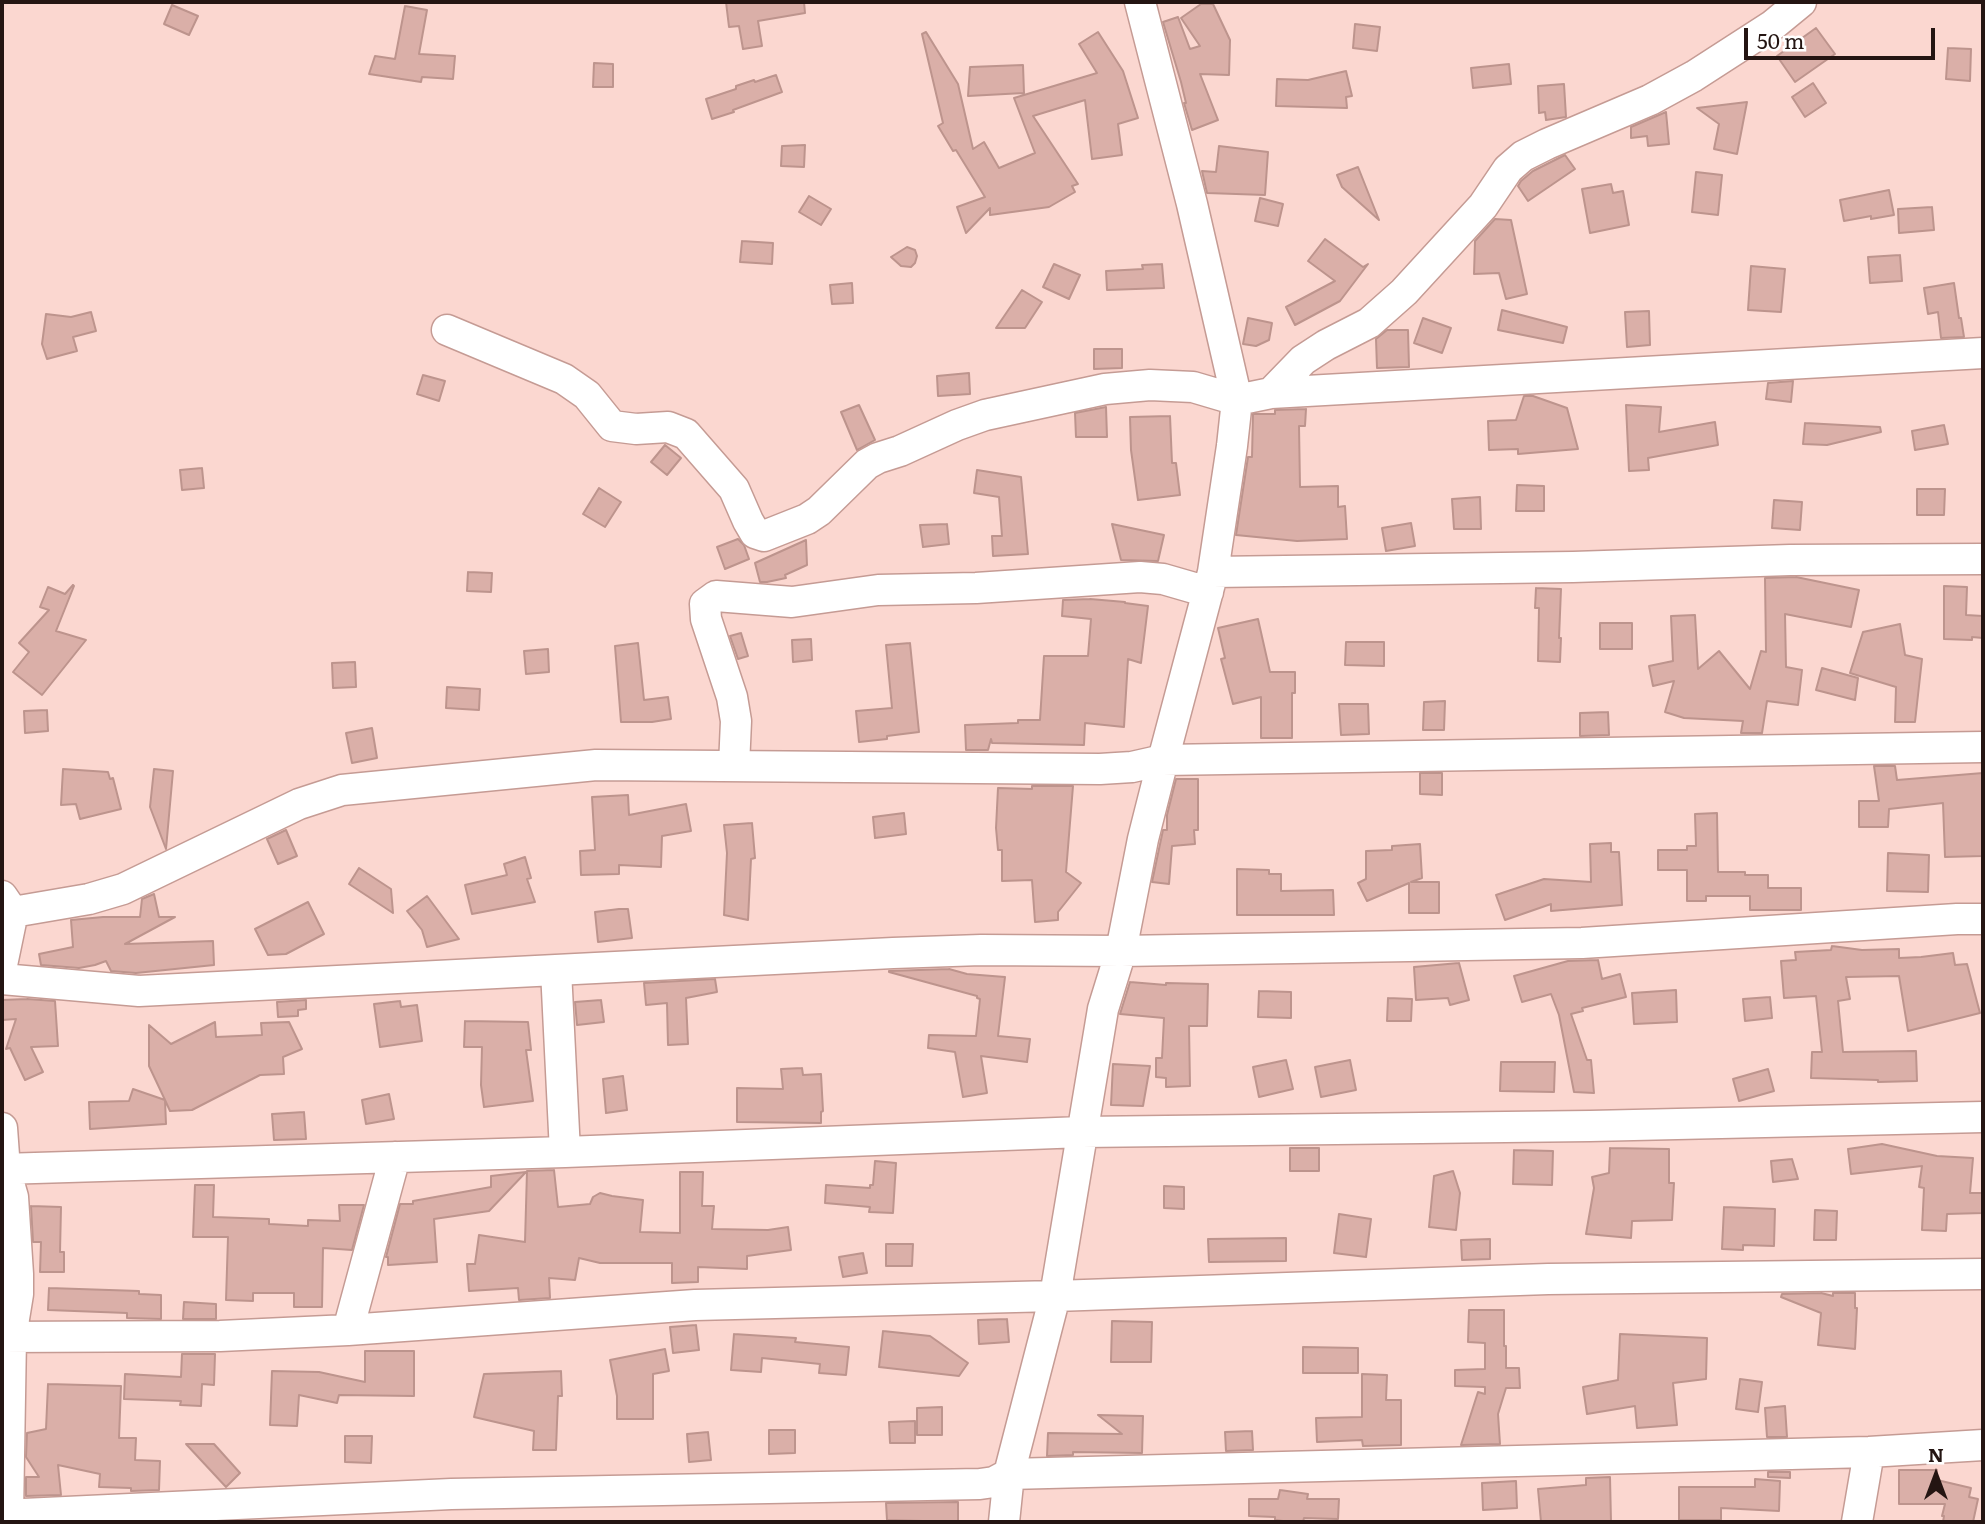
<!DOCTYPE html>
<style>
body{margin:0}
#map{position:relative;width:1985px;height:1524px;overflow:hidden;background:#fbd7d0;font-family:Literata,serif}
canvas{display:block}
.frame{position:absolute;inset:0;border:4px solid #241512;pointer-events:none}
.north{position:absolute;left:1901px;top:1440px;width:70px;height:70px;-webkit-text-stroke:5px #fff;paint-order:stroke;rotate:0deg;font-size:19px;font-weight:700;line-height:28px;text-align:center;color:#241512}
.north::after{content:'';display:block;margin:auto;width:24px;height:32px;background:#241512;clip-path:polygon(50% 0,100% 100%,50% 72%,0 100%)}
.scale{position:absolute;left:1744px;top:28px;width:191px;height:32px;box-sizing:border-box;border:4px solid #241512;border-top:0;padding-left:9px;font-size:21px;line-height:24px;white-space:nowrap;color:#241512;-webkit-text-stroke:5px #fff;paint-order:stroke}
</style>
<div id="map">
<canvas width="1985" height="1524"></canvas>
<div class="frame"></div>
<div class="north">N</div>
<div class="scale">50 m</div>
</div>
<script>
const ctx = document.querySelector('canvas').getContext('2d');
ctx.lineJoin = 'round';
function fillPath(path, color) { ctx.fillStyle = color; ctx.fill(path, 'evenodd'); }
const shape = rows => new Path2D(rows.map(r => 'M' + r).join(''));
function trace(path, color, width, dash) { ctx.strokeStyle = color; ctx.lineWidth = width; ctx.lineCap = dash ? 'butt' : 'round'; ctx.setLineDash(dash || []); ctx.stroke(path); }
const building = shape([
 [726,2,804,2,805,13,758,21,762,46,743,49,739,26,729,27,726,2],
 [1201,4,1213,4,1230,40,1229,75,1200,74,1218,120,1192,130,1184,103,1186,103,1181,82,1163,22,1178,17,1190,49,1200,46,1181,18,1201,4],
 [172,5,198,16,189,35,164,24,172,5],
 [405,6,427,10,419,54,455,56,453,79,422,77,421,82,369,74,375,56,395,59,405,6],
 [1355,24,1380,27,1377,51,1353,48,1355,24],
 [1816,28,1835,54,1795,82,1777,56,1816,28],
 [926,32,958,84,973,149,984,142,999,168,1035,153,1014,98,1097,73,1079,44,1098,32,1123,71,1138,118,1118,124,1122,155,1092,159,1085,100,1033,116,1078,184,1072,186,1075,192,1049,207,990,215,990,208,966,233,957,207,985,197,956,150,953,151,938,126,943,123,922,34,926,32],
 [1948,48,1971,49,1970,81,1946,79,1948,48],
 [594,63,613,64,613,87,593,87,594,63],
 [1509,64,1511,84,1473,88,1471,68,1509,64],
 [1023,65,1024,93,968,96,970,67,1023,65],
 [1346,71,1352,96,1346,97,1347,108,1276,106,1277,79,1308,80,1346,71],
 [776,75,782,92,733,110,734,112,712,119,706,99,736,89,736,86,754,80,755,82,776,75],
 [1813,83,1826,103,1805,117,1792,97,1813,83],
 [1564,84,1566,117,1546,120,1545,112,1539,113,1538,86,1564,84],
 [1747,102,1737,154,1714,149,1719,124,1697,108,1747,102],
 [1666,112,1669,144,1648,146,1647,136,1631,138,1631,127,1666,112],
 [805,145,804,167,781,166,782,146,805,145],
 [1219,146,1268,152,1265,195,1207,193,1202,171,1216,172,1219,146],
 [1565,155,1575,169,1528,201,1518,186,1521,181,1533,171,1565,155],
 [1358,167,1379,220,1342,187,1337,175,1358,167],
 [1696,172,1722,175,1718,215,1692,212,1696,172],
 [1611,184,1613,193,1623,191,1629,225,1590,233,1582,189,1611,184],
 [1889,190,1894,215,1871,219,1871,216,1844,221,1840,200,1889,190],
 [809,196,831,209,821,225,799,212,809,196],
 [1260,198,1283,204,1278,226,1255,221,1260,198],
 [1932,207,1934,230,1899,233,1898,209,1932,207],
 [1495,219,1511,220,1527,294,1506,299,1499,273,1474,274,1475,241,1495,219],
 [1325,239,1363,267,1368,264,1340,301,1295,325,1286,307,1335,281,1308,261,1325,239],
 [742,241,773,243,772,264,740,262,742,241],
 [907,247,915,250,917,256,915,263,911,267,901,266,891,257,907,247],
 [1900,255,1902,281,1870,283,1868,257,1900,255],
 [1054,264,1080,275,1069,299,1043,287,1054,264],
 [1162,264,1164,288,1107,290,1106,271,1143,269,1142,265,1162,264],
 [1751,266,1785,269,1781,312,1748,310,1751,266],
 [852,283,853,303,832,304,830,285,852,283],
 [1954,283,1959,318,1961,318,1964,337,1941,338,1938,312,1928,314,1924,288,1954,283],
 [1022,290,1042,302,1025,328,996,328,1022,290],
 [1502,310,1567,327,1563,343,1498,330,1502,310],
 [1649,311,1650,345,1627,347,1625,312,1649,311],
 [91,312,96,331,73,337,77,351,47,359,42,344,46,314,71,317,91,312],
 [1248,318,1272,323,1269,340,1256,346,1243,344,1248,318],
 [1423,318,1451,328,1442,353,1414,343,1423,318],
 [1387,330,1408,330,1409,367,1377,368,1376,339,1387,330],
 [1094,349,1122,349,1122,368,1094,369,1094,349],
 [969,373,970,394,938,396,937,376,969,373],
 [423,375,445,381,439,401,417,394,423,375],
 [1793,381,1791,402,1766,399,1768,383,1793,381],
 [1524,396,1533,396,1567,408,1578,449,1518,454,1518,449,1489,450,1488,421,1516,420,1524,396],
 [859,405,875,440,857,450,841,412,859,405],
 [1626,405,1661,407,1659,432,1715,422,1718,445,1648,458,1649,470,1629,471,1626,405],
 [1106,407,1107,437,1076,437,1075,413,1106,407],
 [1306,409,1305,426,1299,426,1300,487,1338,486,1338,507,1345,506,1347,539,1297,541,1236,535,1248,457,1252,457,1253,414,1275,414,1275,410,1306,409],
 [1170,416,1172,463,1176,463,1180,495,1138,500,1131,450,1130,417,1170,416],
 [1805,423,1880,427,1881,432,1827,445,1803,444,1805,423],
 [1944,425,1948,444,1915,450,1912,431,1944,425],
 [665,445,681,458,667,475,651,462,665,445],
 [202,468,204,488,182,490,180,470,202,468],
 [977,470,1021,477,1028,554,993,556,992,536,1002,536,999,497,974,493,977,470],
 [1517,485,1544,486,1544,511,1516,511,1517,485],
 [599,488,621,502,605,527,583,514,599,488],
 [1917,489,1945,489,1944,515,1917,515,1917,489],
 [1480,497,1481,529,1454,529,1452,499,1480,497],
 [1774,500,1802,502,1800,530,1772,528,1774,500],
 [1411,523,1415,546,1386,551,1382,528,1411,523],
 [947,524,949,544,923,547,920,525,947,524],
 [1112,524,1164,535,1158,561,1121,560,1112,524],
 [738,539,744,545,749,559,725,569,717,547,738,539],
 [806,540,807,565,785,575,786,578,767,582,760,582,755,563,806,540],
 [468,572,492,573,491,592,467,591,468,572],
 [1796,577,1859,590,1851,627,1785,614,1786,667,1802,670,1798,705,1767,701,1762,733,1741,733,1743,721,1684,718,1665,712,1674,681,1653,686,1649,666,1673,661,1671,616,1695,615,1698,669,1719,651,1750,689,1761,651,1766,652,1765,578,1796,577],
 [73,585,74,586,56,631,86,640,42,695,13,672,29,652,19,643,49,610,40,607,48,587,65,594,73,585],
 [1944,586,1967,587,1966,615,1983,616,1983,638,1972,637,1972,640,1944,639,1944,586],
 [1536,588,1561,589,1559,638,1561,638,1560,662,1538,661,1539,608,1535,608,1536,588],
 [1090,599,1125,602,1125,603,1148,606,1141,663,1128,659,1124,727,1085,723,1084,745,992,743,991,739,988,750,966,750,965,725,1018,723,1018,720,1040,720,1044,656,1088,656,1091,619,1062,616,1063,600,1090,599],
 [1258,619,1270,672,1295,672,1295,693,1292,693,1292,738,1261,738,1261,697,1233,704,1221,659,1225,658,1218,628,1258,619],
 [1600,623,1632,623,1632,649,1600,649,1600,623],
 [1900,624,1905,655,1922,659,1915,722,1895,722,1896,687,1850,673,1863,632,1900,624],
 [741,633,748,656,738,659,730,636,741,633],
 [811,639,812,660,793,662,792,640,811,639],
 [1346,642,1384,642,1384,666,1345,665,1346,642],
 [638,643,644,700,668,697,671,719,652,722,621,722,615,646,638,643],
 [910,643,919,732,887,736,887,739,859,742,856,711,892,708,886,645,910,643],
 [548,649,549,672,526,674,524,651,548,649],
 [355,662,356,687,333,688,332,663,355,662],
 [1822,668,1858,678,1855,700,1816,690,1822,668],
 [447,687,480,689,479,710,446,708,447,687],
 [1445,701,1444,730,1423,730,1424,702,1445,701],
 [1339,704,1368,704,1369,734,1341,735,1339,704],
 [47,710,48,731,25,733,24,711,47,710],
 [1608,712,1609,735,1580,736,1580,713,1608,712],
 [372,728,377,758,352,763,346,733,372,728],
 [1874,766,1895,766,1897,780,1983,773,1983,856,1945,857,1943,803,1889,809,1888,827,1859,827,1859,801,1879,801,1874,766],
 [63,769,108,772,110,779,113,778,121,809,80,819,76,804,61,805,63,769],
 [154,769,173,771,166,849,150,807,154,769],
 [1420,773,1442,773,1442,795,1420,794,1420,773],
 [1176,779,1198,779,1198,830,1194,830,1195,844,1172,846,1169,884,1152,882,1163,830,1167,830,1167,815,1176,779],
 [1032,786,1073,786,1066,872,1081,883,1058,912,1058,920,1035,922,1032,880,1002,881,1002,850,998,850,996,828,998,788,1032,789,1032,786],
 [628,795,629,815,686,804,691,831,662,836,661,867,619,865,619,874,581,875,580,851,595,850,592,797,628,795],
 [904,813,906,834,875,838,873,817,904,813],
 [1717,813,1718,872,1745,872,1745,875,1768,875,1768,888,1801,888,1801,910,1750,910,1750,896,1706,896,1706,901,1687,901,1687,870,1658,870,1658,850,1687,850,1687,846,1696,846,1695,814,1717,813],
 [752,823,755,858,751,859,748,920,724,915,727,853,724,825,752,823],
 [286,830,297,856,278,864,267,839,286,830],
 [1611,843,1611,852,1619,852,1622,905,1551,911,1551,904,1505,920,1496,895,1544,879,1591,882,1590,844,1611,843],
 [1420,844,1422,878,1411,882,1439,882,1439,913,1409,913,1409,883,1367,901,1358,883,1366,879,1366,851,1392,850,1392,846,1420,844],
 [1888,853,1929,855,1928,892,1887,891,1888,853],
 [525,857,531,878,527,879,535,902,472,914,465,885,507,875,504,864,525,857],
 [359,868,391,889,393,913,349,884,359,868],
 [1237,869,1269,870,1269,874,1281,874,1281,891,1333,890,1334,915,1237,915,1237,869],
 [154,894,159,917,175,917,125,944,213,941,214,965,136,973,111,971,106,961,95,965,79,968,41,965,39,954,73,947,71,920,103,917,140,917,142,899,154,894],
 [427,896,459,939,427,947,422,930,407,911,427,896],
 [308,902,324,934,286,954,268,955,255,929,308,902],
 [619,909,628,909,632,938,598,942,595,912,619,909],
 [1832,946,1862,950,1899,949,1899,958,1921,957,1953,953,1955,965,1967,964,1980,1013,1908,1031,1899,976,1846,977,1850,999,1838,1001,1843,1052,1916,1051,1917,1081,1878,1082,1878,1080,1811,1078,1812,1052,1822,1052,1816,996,1784,998,1781,961,1796,960,1795,952,1831,950,1832,946],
 [1598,960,1602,979,1620,974,1626,997,1582,1008,1583,1011,1571,1014,1587,1060,1591,1060,1594,1093,1574,1092,1559,1015,1551,994,1522,1002,1514,976,1568,961,1598,960],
 [1459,963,1469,1000,1450,1005,1448,998,1416,1000,1414,967,1459,963],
 [949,969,967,974,1005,977,998,1036,1030,1039,1027,1062,981,1056,987,1093,963,1097,955,1052,928,1048,929,1035,976,1036,980,999,977,998,977,996,889,972,889,971,949,969],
 [715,979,717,992,686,998,688,1044,668,1045,667,1003,646,1005,644,983,715,979],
 [1130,982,1166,985,1166,983,1208,984,1207,1026,1189,1026,1190,1086,1166,1087,1166,1078,1156,1077,1156,1058,1162,1058,1164,1018,1120,1014,1130,982],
 [1676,990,1677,1022,1634,1024,1632,993,1676,990],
 [1259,991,1291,992,1291,1018,1258,1017,1259,991],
 [1770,997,1772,1018,1745,1021,1743,999,1770,997],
 [1388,998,1412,999,1411,1021,1387,1021,1388,998],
 [27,999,55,1001,58,1046,31,1047,43,1072,25,1080,10,1048,6,1049,16,1019,2,1020,2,1000,27,999],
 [306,1000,306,1009,298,1010,298,1016,278,1017,277,1002,306,1000],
 [601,1000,604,1022,577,1025,575,1002,601,1000],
 [400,1001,401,1007,417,1005,422,1041,380,1047,374,1004,400,1001],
 [465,1021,528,1022,531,1050,526,1050,533,1101,484,1107,481,1085,482,1047,464,1047,465,1021],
 [215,1022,216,1037,262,1035,261,1023,289,1022,302,1049,283,1057,284,1074,260,1075,192,1110,170,1111,165,1100,166,1124,90,1129,89,1102,129,1101,133,1089,165,1100,149,1066,149,1025,171,1044,215,1022],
 [1286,1060,1293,1089,1259,1097,1253,1067,1286,1060],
 [1350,1060,1356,1090,1321,1097,1315,1067,1350,1060],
 [1501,1062,1555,1062,1554,1092,1500,1091,1501,1062],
 [1113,1064,1150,1066,1143,1106,1111,1105,1113,1064],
 [802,1068,803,1075,821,1074,823,1111,821,1112,821,1123,737,1122,737,1088,783,1089,781,1069,802,1068],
 [1768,1069,1774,1091,1739,1101,1733,1079,1768,1069],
 [623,1076,627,1110,606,1113,603,1079,623,1076],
 [389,1094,394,1119,366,1124,362,1100,389,1094],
 [304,1112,306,1139,274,1140,272,1114,304,1112],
 [1882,1144,1937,1156,1973,1158,1970,1193,1983,1193,1983,1213,1947,1214,1946,1231,1922,1230,1924,1188,1919,1187,1922,1166,1851,1174,1848,1149,1882,1144],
 [1290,1148,1319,1148,1319,1171,1290,1171,1290,1148],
 [1610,1148,1669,1149,1669,1183,1674,1183,1672,1220,1632,1221,1631,1238,1586,1234,1594,1188,1592,1177,1609,1173,1610,1148],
 [1514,1150,1553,1151,1552,1185,1513,1184,1514,1150],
 [1792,1159,1798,1179,1773,1182,1771,1161,1792,1159],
 [875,1161,896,1163,893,1213,869,1212,870,1207,825,1203,826,1185,870,1188,870,1185,873,1185,875,1161],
 [554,1170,558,1207,590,1204,593,1197,600,1193,612,1196,643,1200,640,1232,680,1233,680,1172,703,1172,702,1206,714,1206,712,1229,768,1230,788,1227,791,1250,747,1256,747,1269,698,1267,698,1282,672,1283,672,1263,600,1263,579,1258,575,1280,549,1278,550,1298,519,1300,518,1288,469,1291,467,1264,475,1264,479,1235,525,1242,527,1171,554,1170],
 [1453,1171,1460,1193,1456,1230,1429,1227,1434,1176,1453,1171],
 [526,1172,489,1211,434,1219,437,1262,388,1265,388,1257,386,1257,400,1204,413,1204,413,1201,491,1187,491,1176,526,1172],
 [195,1185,214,1185,213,1217,269,1219,269,1224,308,1226,308,1220,340,1221,339,1205,364,1205,352,1250,323,1248,322,1307,294,1307,294,1293,253,1293,253,1301,226,1300,228,1237,193,1237,195,1185],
 [1164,1186,1184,1187,1184,1209,1164,1208,1164,1186],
 [31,1206,61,1207,60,1252,64,1252,64,1272,40,1272,41,1242,33,1242,31,1206],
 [1724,1207,1775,1209,1774,1246,1743,1245,1743,1250,1722,1249,1724,1207],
 [1815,1210,1837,1211,1836,1240,1814,1240,1815,1210],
 [1339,1214,1371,1219,1366,1257,1334,1253,1339,1214],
 [1286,1238,1286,1261,1209,1262,1208,1239,1286,1238],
 [1490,1239,1490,1259,1462,1260,1461,1240,1490,1239],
 [886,1244,913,1244,912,1266,886,1266,886,1244],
 [863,1253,867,1273,843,1277,839,1257,863,1253],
 [49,1288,139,1291,139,1294,161,1295,161,1319,127,1318,127,1313,48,1310,49,1288],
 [1821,1293,1833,1296,1833,1293,1855,1293,1855,1308,1857,1308,1855,1349,1818,1345,1821,1313,1781,1297,1782,1294,1821,1293],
 [184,1302,216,1304,216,1319,183,1319,184,1302],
 [1469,1310,1504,1310,1504,1346,1506,1346,1506,1368,1519,1368,1520,1388,1506,1388,1498,1414,1500,1444,1461,1445,1478,1392,1485,1394,1485,1387,1455,1386,1455,1370,1485,1369,1485,1343,1468,1342,1469,1310],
 [1007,1319,1009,1342,979,1344,978,1320,1007,1319],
 [1112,1321,1152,1322,1151,1362,1111,1362,1112,1321],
 [696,1325,699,1350,673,1353,670,1327,696,1325],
 [883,1331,930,1336,968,1363,959,1376,879,1367,883,1331],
 [734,1334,796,1338,795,1342,849,1347,846,1375,819,1373,820,1364,762,1358,761,1372,731,1370,734,1334],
 [1620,1334,1707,1338,1706,1379,1673,1383,1677,1425,1637,1428,1635,1406,1587,1414,1583,1387,1618,1380,1620,1334],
 [1303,1347,1358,1348,1358,1373,1303,1373,1303,1347],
 [665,1349,669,1371,653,1374,653,1419,617,1419,617,1396,610,1360,665,1349],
 [365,1351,414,1351,414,1396,339,1395,337,1403,299,1395,297,1426,270,1425,272,1371,319,1372,365,1382,365,1351],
 [182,1354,215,1354,214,1385,202,1384,201,1406,180,1405,181,1401,124,1399,125,1374,181,1377,182,1354],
 [561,1371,562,1396,558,1396,556,1450,533,1450,534,1431,474,1417,484,1374,561,1371],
 [1362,1374,1387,1375,1386,1400,1401,1400,1401,1445,1363,1446,1362,1440,1317,1442,1316,1418,1362,1417,1362,1374],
 [1740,1379,1762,1382,1758,1412,1736,1409,1740,1379],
 [48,1384,121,1386,119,1438,136,1438,135,1460,160,1461,159,1490,131,1491,131,1488,99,1487,100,1474,58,1465,61,1495,26,1496,26,1477,39,1477,26,1457,27,1433,46,1429,48,1384],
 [1785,1406,1787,1437,1767,1437,1765,1408,1785,1406],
 [942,1407,942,1435,917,1435,917,1408,942,1407],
 [1098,1415,1143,1416,1142,1453,1073,1452,1073,1455,1047,1456,1048,1433,1122,1434,1098,1415],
 [915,1421,915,1443,890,1443,889,1422,915,1421],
 [769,1430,795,1430,795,1453,769,1454,769,1430],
 [1252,1431,1253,1450,1226,1451,1225,1432,1252,1431],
 [708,1432,711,1460,689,1462,687,1434,708,1432],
 [345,1436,372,1436,371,1463,345,1462,345,1436],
 [186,1444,214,1444,240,1473,226,1487,186,1444],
 [1899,1470,1937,1470,1937,1480,1971,1488,1969,1497,1978,1499,1973,1522,1943,1522,1944,1516,1942,1516,1945,1504,1899,1504,1899,1470],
 [1768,1472,1790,1472,1790,1478,1768,1477,1768,1472],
 [1610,1477,1611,1522,1541,1522,1538,1489,1586,1485,1586,1478,1610,1477],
 [1755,1479,1780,1481,1779,1511,1721,1508,1721,1520,1679,1520,1679,1487,1755,1487,1755,1479],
 [1516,1481,1517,1508,1483,1510,1482,1483,1516,1481],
 [1280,1490,1308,1494,1307,1499,1339,1499,1338,1519,1304,1518,1303,1522,1291,1522,1275,1520,1275,1517,1249,1516,1249,1499,1278,1499,1280,1490],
 [958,1502,958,1522,887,1520,886,1503,958,1502]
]);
const street = shape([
 [447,330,564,379,587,395,612,426,636,429,668,427,686,434,734,489,748,521,755,533,764,536,807,519,819,511,867,464,878,458,900,451,957,425,985,415,1105,389,1150,385,1193,387,1237,400,1271,393,1983,353],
 [1271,393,1303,360,1326,345,1369,323,1404,292,1483,206,1508,169,1523,156,1547,144,1650,100,1694,76,1773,25,1801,2],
 [1213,572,1573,567,1790,560,1983,559],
 [734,766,736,721,732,697,706,619,705,604,716,596,792,602,878,590,976,588,1140,577,1163,579,1208,592],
 [13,912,89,899,123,889,299,804,342,790,596,765,1100,769,1132,767,1163,760,1983,747],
 [2,965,13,912,2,896],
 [556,970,565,1152],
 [2,979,139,991,893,953,981,950,1121,951,1582,943,1957,919,1983,919],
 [2,1128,5,1169,13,1197,18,1274,18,1294,11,1337,8,1515],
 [2,1169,565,1152,1082,1132,1590,1126,1983,1117],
 [348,1330,395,1157],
 [2,1337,220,1336,348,1330,695,1305,1055,1296,1548,1279,1983,1274],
 [2,1515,451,1494,980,1484,994,1482,1009,1474,1869,1452,1983,1445],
 [1004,1522,1009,1474,1055,1296,1103,1009,1121,951,1143,839,1163,760,1213,572,1232,446,1237,400,1192,204,1140,2],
 [1857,1522,1869,1452]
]);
fillPath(building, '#daafa8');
trace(building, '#bd948d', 2);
trace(street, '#c59b94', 33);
trace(street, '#fff', 30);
</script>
